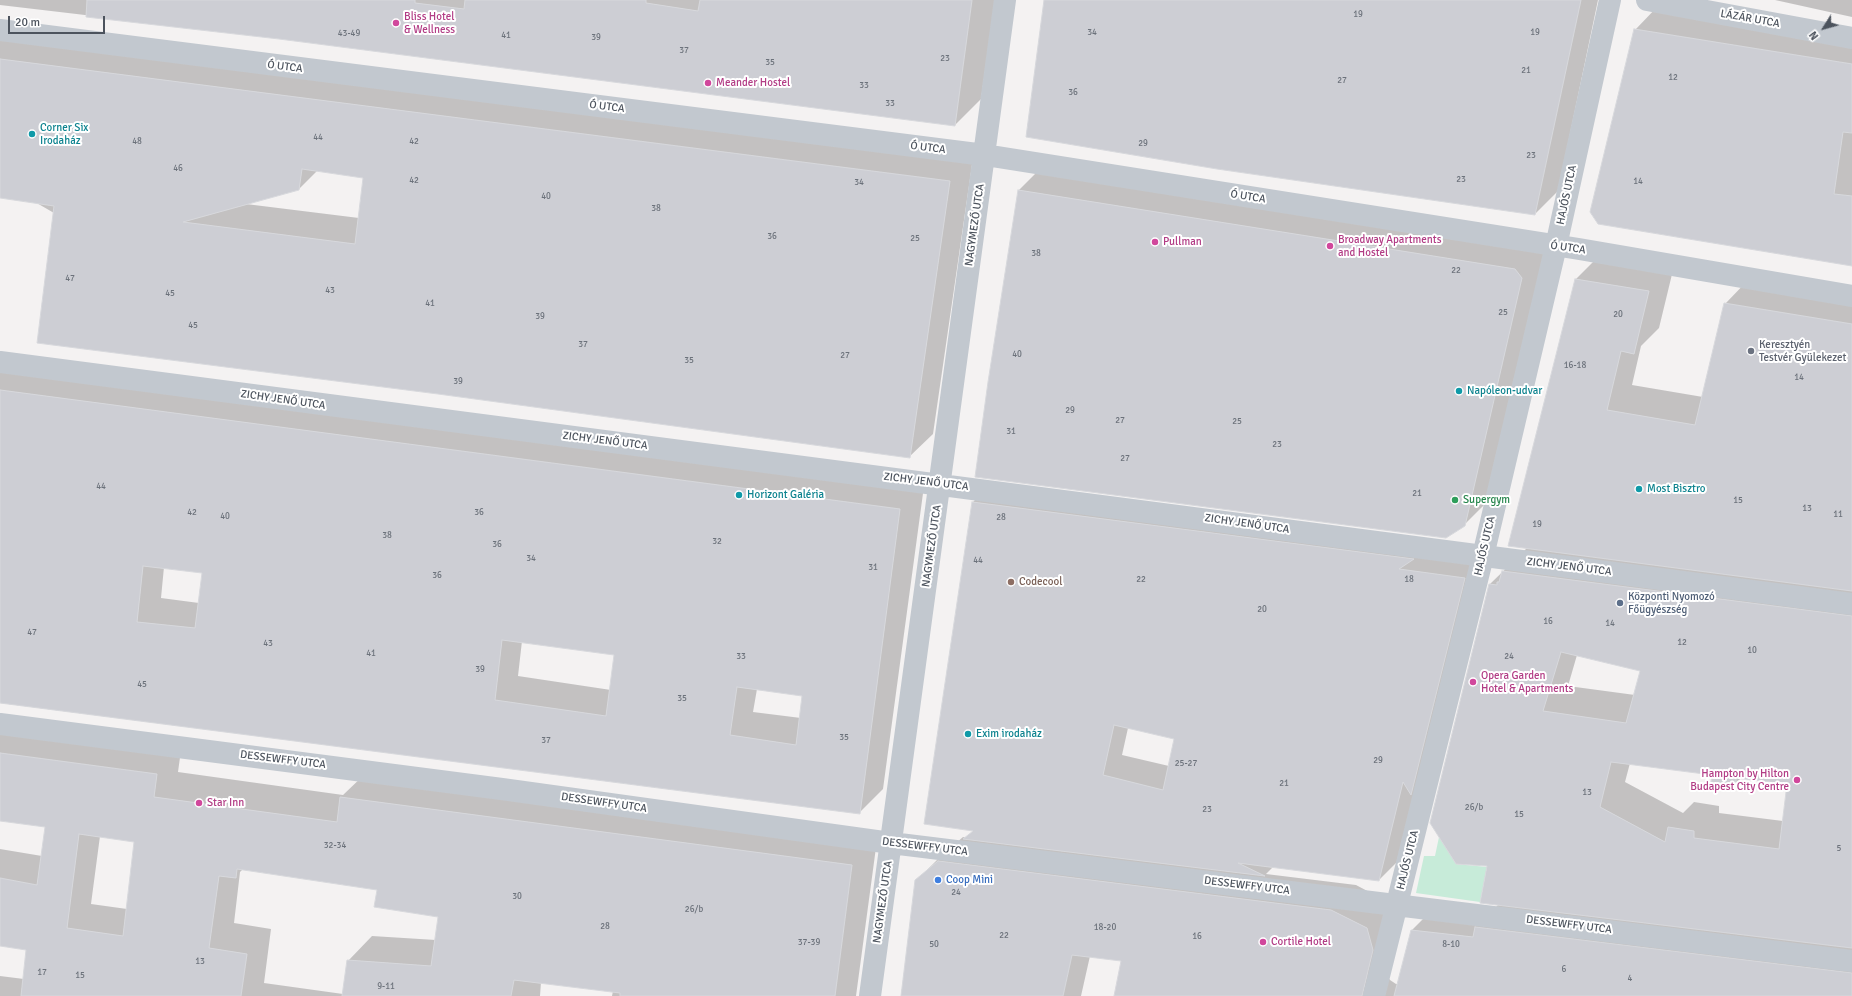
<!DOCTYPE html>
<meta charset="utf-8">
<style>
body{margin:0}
#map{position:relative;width:1852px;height:996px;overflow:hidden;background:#f4f2f2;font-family:Signika,sans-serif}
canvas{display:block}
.north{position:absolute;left:1804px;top:8px;width:40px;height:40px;-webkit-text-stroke:3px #fff;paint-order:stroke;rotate:233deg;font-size:11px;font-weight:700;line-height:16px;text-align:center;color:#4c535d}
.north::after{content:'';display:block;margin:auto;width:14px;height:18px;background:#4c535d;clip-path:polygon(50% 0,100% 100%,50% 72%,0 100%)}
.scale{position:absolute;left:8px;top:16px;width:97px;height:18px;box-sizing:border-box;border:2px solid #4c535d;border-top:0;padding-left:5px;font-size:12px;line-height:14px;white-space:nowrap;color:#4c535d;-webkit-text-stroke:3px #fff;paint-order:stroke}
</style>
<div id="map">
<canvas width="1852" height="996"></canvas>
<div class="north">N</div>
<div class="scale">20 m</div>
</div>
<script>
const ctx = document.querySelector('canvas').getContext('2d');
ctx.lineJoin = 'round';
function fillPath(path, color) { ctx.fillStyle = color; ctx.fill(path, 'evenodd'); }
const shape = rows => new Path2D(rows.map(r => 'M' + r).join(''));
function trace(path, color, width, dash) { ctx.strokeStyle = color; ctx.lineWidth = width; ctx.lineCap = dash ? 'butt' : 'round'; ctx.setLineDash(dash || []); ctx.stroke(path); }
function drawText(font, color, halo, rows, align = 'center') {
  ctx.font = font + ' Signika,sans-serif'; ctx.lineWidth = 4; ctx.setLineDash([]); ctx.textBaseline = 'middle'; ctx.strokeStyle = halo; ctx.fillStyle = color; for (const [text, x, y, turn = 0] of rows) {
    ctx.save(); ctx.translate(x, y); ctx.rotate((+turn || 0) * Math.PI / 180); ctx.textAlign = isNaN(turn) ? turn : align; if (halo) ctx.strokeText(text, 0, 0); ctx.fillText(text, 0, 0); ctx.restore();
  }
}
const green = shape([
 [1439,837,1456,864,1487,867,1480,902,1416,893,1424,856,1435,856]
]);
const shadow = shape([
 [0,0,995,0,981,99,955,125,280,38,0,5],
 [1046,0,1598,0,1558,191,1535,214],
 [1775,0,1852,0,1852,17],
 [1658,6,1852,37,1852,265,1635,30],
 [0,33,973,158,933,434,909,457,54,213,35,202,0,197],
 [318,170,364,177,359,218,246,204,299,189],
 [1044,165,1546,253,1489,500,1464,525,1019,190],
 [1601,254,1674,266,1659,328,1641,346,1632,385,1703,397,1725,304,1750,278,1852,295,1852,996,1115,996,1122,960,1090,956,1081,996,901,996,916,881,941,856,963,837,967,838,974,830,925,823,973,502,993,482,1484,558,1399,860,1379,880,1274,866,1266,874,1356,885,1392,904,1386,974,1390,980,1396,984,1398,984,1412,930,1436,906,1491,912,1499,904,1489,866,1490,584,1527,548,1576,279],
 [1577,655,1642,671,1635,695,1568,686],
 [1128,728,1175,738,1169,766,1122,755],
 [1630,763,1713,774,1735,784,1742,777,1788,784,1783,821,1719,813,1719,806,1694,802,1683,813,1625,782],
 [0,363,924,486,883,789,859,813,0,703],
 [164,567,203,572,199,603,161,598],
 [522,641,615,654,611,690,518,676],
 [757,689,804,695,801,718,753,712],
 [0,726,181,750,178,772,343,795,366,773,877,840,856,996,612,996,613,991,541,982,540,996,0,996,0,976,24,979,27,949,0,945,0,849,42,856,46,826,0,820],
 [100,836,135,841,127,909,91,904],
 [243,869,378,889,439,916,436,940,372,936,348,961,343,994,264,983,271,929,234,923,240,872]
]);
const building = shape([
 [87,0,415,0,415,3,464,9,465,0,646,0,646,3,698,11,700,0,972,0,955,126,279,39,86,17,87,0],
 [1044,0,1581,0,1535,215,1217,169,1026,137,1044,0],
 [1634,29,1852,64,1852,133,1843,132,1834,194,1852,196,1852,266,1598,224,1590,212,1634,29],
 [0,59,950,181,910,458,438,394,37,343,54,206,0,198,0,59],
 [302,169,363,178,355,244,183,222,299,190,302,169],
 [1018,190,1515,269,1522,278,1465,526,1446,538,975,477,988,382,1018,190],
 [1575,279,1649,291,1634,354,1621,351,1607,410,1695,425,1724,303,1852,324,1852,591,1508,546,1575,279],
 [0,390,900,509,860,814,0,703,0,390],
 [143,566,202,573,195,628,137,622,143,566],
 [502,640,614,655,606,716,495,700,502,640],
 [737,687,802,696,796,745,730,735,737,687],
 [972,502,1414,559,1399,569,1465,578,1411,795,1403,782,1379,881,1238,863,1265,876,963,839,973,831,924,824,972,502],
 [1114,725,1174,739,1163,790,1103,775,1114,725],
 [1502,571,1852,616,1852,948,1480,903,1487,866,1456,864,1430,823,1489,584,1497,585,1497,582,1499,582,1502,571],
 [1561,652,1640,671,1626,723,1543,711,1561,652],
 [1611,762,1712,775,1711,782,1736,785,1736,778,1787,784,1779,849,1694,838,1694,831,1668,827,1665,842,1600,807,1611,762],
 [0,753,157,774,154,797,337,822,340,797,852,865,835,996,620,996,620,993,514,980,511,996,342,996,347,960,431,966,438,917,374,907,377,890,237,869,236,878,219,876,209,948,247,954,241,996,21,996,26,950,0,946,0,878,37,885,45,827,0,821,0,753],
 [79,834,134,842,123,936,67,928,79,834],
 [938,861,1331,910,1367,928,1373,950,1362,996,1114,996,1121,961,1072,955,1063,996,901,996,915,880,938,861],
 [1475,927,1852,973,1852,996,1394,996,1411,930,1473,937,1475,927]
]);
const pedestrian = shape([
 [1397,904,1483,556,1556,246,1610,0]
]);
const minor = shape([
 [1647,0,1852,38],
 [0,30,985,155,1579,249,1852,296],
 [0,362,1852,604],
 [0,724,502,789,891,843,1852,961],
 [870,996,1005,0],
 [1374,996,1397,904]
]);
const markers = [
 [396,23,4,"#d1479c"],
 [708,83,4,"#d1479c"],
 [32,134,4,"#0f9aa8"],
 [1155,242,4,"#d1479c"],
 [1330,246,4,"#d1479c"],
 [1751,351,4,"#6b7280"],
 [1459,391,4,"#0f9aa8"],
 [1639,489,4,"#0f9aa8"],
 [739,495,4,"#0f9aa8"],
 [1455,500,4,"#2e9e5b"],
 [1011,582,4,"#8d6e63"],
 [1620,603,4,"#5c6f8a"],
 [1473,682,4,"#d1479c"],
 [968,734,4,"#0f9aa8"],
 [1797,780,4,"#d1479c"],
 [199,803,4,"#d1479c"],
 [938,880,4,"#3f7fe0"],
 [1263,942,4,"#d1479c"]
];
const numberNames = [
 ["19",1358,15],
 ["34",1092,33],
 ["19",1535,33],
 ["43-49",349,34],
 ["41",506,36],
 ["39",596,38],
 ["37",684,51],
 ["23",945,59],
 ["35",770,63],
 ["21",1526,71],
 ["12",1673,78],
 ["27",1342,81],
 ["33",864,86],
 ["36",1073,93],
 ["33",890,104],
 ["44",318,138],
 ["48",137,142],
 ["42",414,142],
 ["29",1143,144],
 ["23",1531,156],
 ["46",178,169],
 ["23",1461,180],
 ["42",414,181],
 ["14",1638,182],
 ["34",859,183],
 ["40",546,197],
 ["38",656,209],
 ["36",772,237],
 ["25",915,239],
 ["38",1036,254],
 ["22",1456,271],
 ["47",70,279],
 ["43",330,291],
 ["45",170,294],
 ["41",430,304],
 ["25",1503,313],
 ["20",1618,315],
 ["39",540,317],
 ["45",193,326],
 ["37",583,345],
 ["40",1017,355],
 ["27",845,356],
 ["35",689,361],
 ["16-18",1575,366],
 ["14",1799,378],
 ["39",458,382],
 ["29",1070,411],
 ["27",1120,421],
 ["25",1237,422],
 ["31",1011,432],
 ["23",1277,445],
 ["27",1125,459],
 ["44",101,487],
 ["21",1417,494],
 ["15",1738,501],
 ["13",1807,509],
 ["42",192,513],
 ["36",479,513],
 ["11",1838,515],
 ["40",225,517],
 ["28",1001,518],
 ["19",1537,525],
 ["38",387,536],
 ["32",717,542],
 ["36",497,545],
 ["34",531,559],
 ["44",978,561],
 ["31",873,568],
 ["36",437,576],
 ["22",1141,580],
 ["18",1409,580],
 ["20",1262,610],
 ["16",1548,622],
 ["14",1610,624],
 ["47",32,633],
 ["12",1682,643],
 ["43",268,644],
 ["10",1752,651],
 ["41",371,654],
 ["33",741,657],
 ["24",1509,657],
 ["39",480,670],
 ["45",142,685],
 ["35",682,699],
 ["35",844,738],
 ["37",546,741],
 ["29",1378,761],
 ["25-27",1186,764],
 ["21",1284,784],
 ["13",1587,793],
 ["26/b",1474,808],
 ["23",1207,810],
 ["15",1519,815],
 ["32-34",335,846],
 ["5",1839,849],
 ["24",956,893],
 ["30",517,897],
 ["26/b",694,910],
 ["28",605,927],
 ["18-20",1105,928],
 ["22",1004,936],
 ["16",1197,937],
 ["37-39",809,943],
 ["50",934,945],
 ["8-10",1451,945],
 ["13",200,962],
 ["6",1564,970],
 ["17",42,973],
 ["15",80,976],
 ["4",1630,979],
 ["9-11",386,987]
];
const hotelNames = [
 ["Bliss Hotel",404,17],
 ["& Wellness",404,30],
 ["Meander Hostel",716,83],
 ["Broadway Apartments",1338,240],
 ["and Hostel",1338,253],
 ["Pullman",1163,242],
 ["Opera Garden",1481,676],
 ["Hotel & Apartments",1481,689],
 ["Hampton by Hilton",1789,774,"right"],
 ["Budapest City Centre",1789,787,"right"],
 ["Star Inn",207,803],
 ["Cortile Hotel",1271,942]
];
const streetNames = [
 ["LÁZÁR UTCA",1750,19,10],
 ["Ó UTCA",285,67,7],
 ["Ó UTCA",607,107,7],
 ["Ó UTCA",928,148,7],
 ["HAJÓS UTCA",1567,195,-78],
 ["Ó UTCA",1248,197,9],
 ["NAGYMEZŐ UTCA",975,225,-82],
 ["Ó UTCA",1568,248,8],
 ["ZICHY JENŐ UTCA",283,400,8],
 ["ZICHY JENŐ UTCA",605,441,7],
 ["ZICHY JENŐ UTCA",926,482,7],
 ["ZICHY JENŐ UTCA",1247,524,8],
 ["NAGYMEZŐ UTCA",932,546,-82],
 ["HAJÓS UTCA",1485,546,-77],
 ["ZICHY JENŐ UTCA",1569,567,7],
 ["DESSEWFFY UTCA",283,760,7],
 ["DESSEWFFY UTCA",604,803,8],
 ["DESSEWFFY UTCA",925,847,7],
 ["HAJÓS UTCA",1408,860,-76],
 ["DESSEWFFY UTCA",1247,886,7],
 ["NAGYMEZŐ UTCA",883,902,-82],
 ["DESSEWFFY UTCA",1569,925,7]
];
const cultureNames = [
 ["Corner Six",40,128],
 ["Irodaház",40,141],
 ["Napóleon-udvar",1467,391],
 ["Most Bisztro",1647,489],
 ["Horizont Galéria",747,495],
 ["Exim irodaház",976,734]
];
const worshipNames = [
 ["Keresztyén",1759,345],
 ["Testvér Gyülekezet",1759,358]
];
const leisureNames = [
 ["Supergym",1463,500]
];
const educationNames = [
 ["Codecool",1019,582]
];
const serviceNames = [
 ["Központi Nyomozó",1628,597],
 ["Főügyészség",1628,610]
];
const shopNames = [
 ["Coop Mini",946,880]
];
fillPath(green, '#c7ebd9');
fillPath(shadow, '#0003');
fillPath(building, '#cdced4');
trace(building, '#d7d8dc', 1);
trace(pedestrian, '#c2c8cf', 22);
trace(minor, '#c2c8cf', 22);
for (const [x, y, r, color] of markers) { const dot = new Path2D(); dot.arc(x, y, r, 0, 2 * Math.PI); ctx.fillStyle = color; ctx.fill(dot); trace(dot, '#fff', 1.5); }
drawText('9px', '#6c727b', null, numberNames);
drawText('11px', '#b23c85', '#fff', hotelNames, 'left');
drawText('11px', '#4c535d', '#fff', streetNames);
drawText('11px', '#0d838f', '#fff', cultureNames, 'left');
drawText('11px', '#5b616d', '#fff', worshipNames, 'left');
drawText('11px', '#27864d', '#fff', leisureNames, 'left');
drawText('11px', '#785e54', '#fff', educationNames, 'left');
drawText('11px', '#4e5e75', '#fff', serviceNames, 'left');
drawText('11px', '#366cbe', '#fff', shopNames, 'left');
</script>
